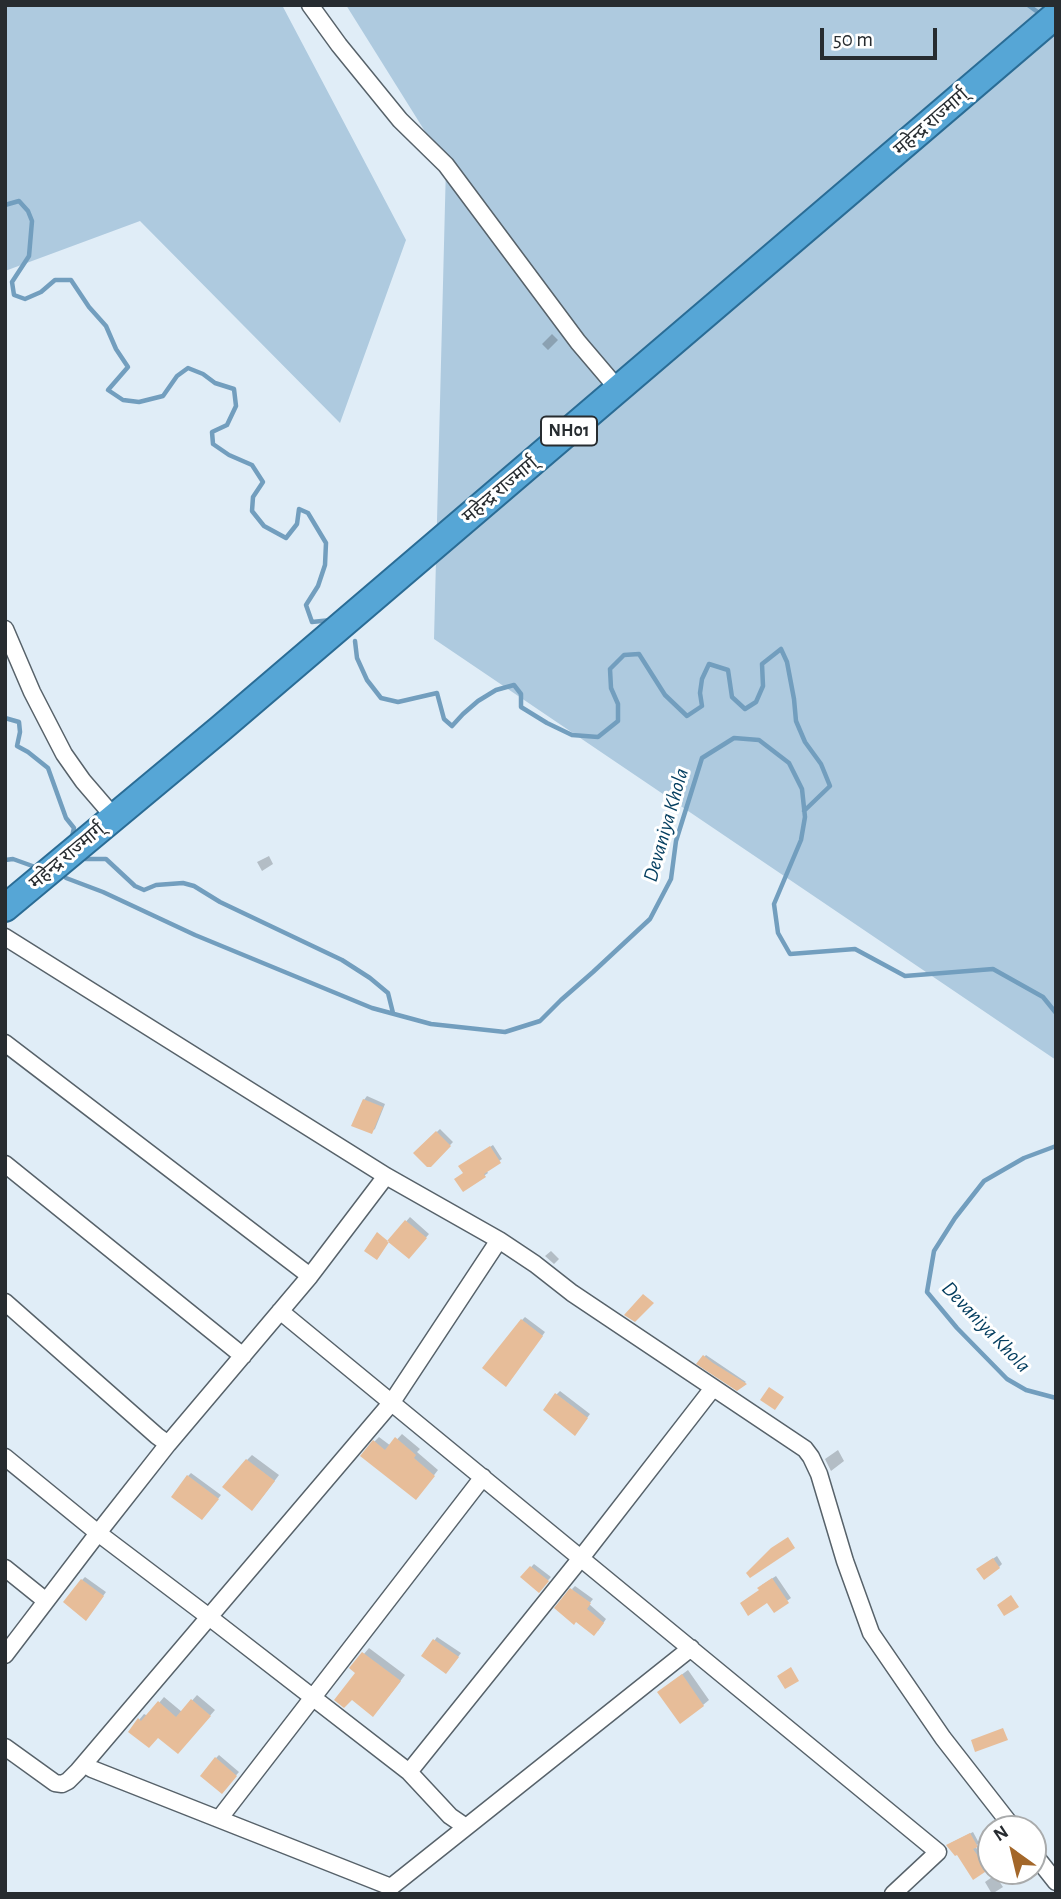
<!DOCTYPE html>
<meta charset="utf-8">
<style>
body{margin:0}
#map{position:relative;width:1061px;height:1899px;overflow:hidden;background:#e0edf7;font-family:"Alegreya Sans",sans-serif}
canvas{display:block}
.frame{position:absolute;inset:0;border:7px solid #272c30;pointer-events:none}
.north{position:absolute;left:977px;top:1815px;width:70px;height:70px;box-sizing:border-box;background:#fff;border:2px solid #a9abac;border-radius:50%;rotate:326deg;font-size:19px;font-weight:700;line-height:28px;text-align:center;color:#272c30}
.north::after{content:'';display:block;margin:auto;width:24px;height:32px;background:#a3672a;clip-path:polygon(50% 0,100% 100%,50% 72%,0 100%)}
.scale{position:absolute;left:820px;top:28px;width:117px;height:32px;box-sizing:border-box;border:4px solid #272c30;border-top:0;padding-left:9px;font-size:21px;line-height:24px;white-space:nowrap;color:#272c30;-webkit-text-stroke:5px #fff;paint-order:stroke}
</style>
<div id="map">
<canvas width="1061" height="1899"></canvas>
<div class="frame"></div>
<div class="north">N</div>
<div class="scale">50 m</div>
</div>
<script>
const ctx = document.querySelector('canvas').getContext('2d');
ctx.lineJoin = 'round';
function fillPath(path, color) { ctx.fillStyle = color; ctx.fill(path, 'evenodd'); }
const shape = rows => new Path2D(rows.map(r => 'M' + r).join(''));
function trace(path, color, width, dash) { ctx.strokeStyle = color; ctx.lineWidth = width; ctx.lineCap = dash ? 'butt' : 'round'; ctx.setLineDash(dash || []); ctx.stroke(path); }
function drawText(font, color, halo, rows, align = 'center') {
  ctx.font = font + ' "Alegreya Sans","Noto Sans Devanagari",sans-serif'; ctx.lineWidth = 6; ctx.setLineDash([]); ctx.textBaseline = 'middle'; ctx.strokeStyle = halo; ctx.fillStyle = color; for (const [text, x, y, turn = 0] of rows) {
    ctx.save(); ctx.translate(x, y); ctx.rotate((+turn || 0) * Math.PI / 180); ctx.textAlign = isNaN(turn) ? turn : align; if (halo) ctx.strokeText(text, 0, 0); ctx.fillText(text, 0, 0); ctx.restore();
  }
}
const green = shape([
 [5,5,282,5,406,240,340,423,140,221,5,271],
 [346,5,1056,5,1056,1060,434,639,446,165]
]);
const shadow = shape([
 [552,334,558,340,548,350,542,344],
 [269,856,273,864,262,871,257,862],
 [367,1096,385,1104,375,1129,371,1132,364,1100],
 [440,1129,453,1142,431,1165,415,1153],
 [493,1145,502,1159,486,1170,488,1173,485,1175,463,1190,465,1172,463,1164],
 [410,1217,429,1234,409,1257,390,1240],
 [551,1251,559,1259,554,1264,545,1256],
 [525,1317,545,1332,509,1382,522,1320],
 [706,1355,746,1382,737,1389,699,1363],
 [560,1391,590,1414,578,1430,556,1395],
 [402,1434,420,1449,417,1452,438,1470,421,1492,374,1442,379,1437,391,1446],
 [838,1450,844,1461,831,1471,825,1459],
 [252,1455,279,1475,257,1504,247,1460],
 [191,1473,221,1495,205,1515,188,1476],
 [997,1556,1002,1564,999,1567,982,1566],
 [534,1564,551,1577,542,1587,522,1577],
 [776,1576,791,1598,774,1610,761,1590,762,1585],
 [85,1577,106,1592,89,1615,82,1580],
 [575,1586,593,1599,589,1604,606,1619,598,1631,572,1589],
 [437,1637,461,1653,449,1669,434,1641],
 [369,1648,405,1675,378,1710,352,1698,357,1673,352,1668],
 [688,1670,709,1700,703,1705,665,1687],
 [197,1695,215,1710,178,1752,139,1720,144,1714,148,1716,164,1697,182,1712],
 [219,1755,239,1772,225,1788,216,1758],
 [973,1832,979,1843,975,1846,989,1867,986,1869,951,1843],
 [995,1875,1003,1887,992,1894,985,1882]
]);
const stream = shape([
 [1028,5,1039,13],
 [5,205,19,201,28,211,32,221,29,256,12,282,14,295,25,299,41,292,55,280,71,280,89,307,106,326,116,349,128,367,108,390,123,400,139,402,163,396,177,376,188,368,203,374,215,383,234,389,236,406,227,425,212,432,213,444,229,455,252,465,263,482,253,497,252,511,264,526,286,538,297,524,299,509,308,513,326,543,325,565,318,586,306,605,312,622,331,620],
 [355,641,357,658,367,680,381,698,398,702,437,693,444,719,452,726,463,714,478,701,496,690,514,685,521,694,521,707,547,723,572,735,598,737,618,721,618,704,611,688,610,669,624,655,639,654,665,695,687,716,702,706,700,693,702,679,709,664,728,670,732,697,745,709,756,702,763,686,762,664,781,649,787,662,794,699,796,721,805,742,821,764,830,786,804,811],
 [5,718,19,722,20,732,17,746,28,752,48,768,66,818,74,828,71,841],
 [82,857,85,859,106,859,135,886,144,890,156,885,183,883,194,886,220,902,342,960,370,978,388,993,393,1013],
 [5,860,13,859,38,868],
 [66,878,103,892,195,935,372,1008,431,1024,505,1032,540,1021,561,1000,593,972,650,919,671,879,676,841,702,758,734,738,759,740,789,763,802,789,805,817,801,840,774,904,778,933,790,954,855,949,905,976,993,969,1043,997,1056,1013],
 [1056,1146,1024,1158,984,1181,955,1218,934,1251,927,1292,957,1328,1007,1379,1026,1390,1056,1398]
]);
const building = shape([
 [363,1099,383,1107,372,1134,351,1126],
 [436,1131,451,1146,431,1167,427,1167,413,1153],
 [490,1146,501,1163,484,1174,486,1177,463,1192,454,1179,463,1173,458,1166],
 [405,1220,427,1238,409,1259,387,1241],
 [377,1232,389,1242,377,1260,364,1251],
 [643,1294,654,1303,635,1322,624,1315],
 [521,1319,543,1336,506,1387,482,1368],
 [703,1355,713,1363,747,1384,737,1391,696,1364],
 [769,1387,784,1397,775,1410,760,1400],
 [555,1393,588,1418,575,1436,543,1410],
 [395,1437,416,1455,414,1458,435,1476,416,1500,360,1456,373,1440,385,1450],
 [246,1459,275,1481,252,1511,222,1487],
 [187,1475,219,1499,202,1520,171,1497],
 [788,1537,795,1548,750,1578,746,1573,771,1548],
 [993,1558,1000,1568,984,1580,976,1569],
 [530,1566,549,1581,539,1593,520,1577],
 [772,1578,789,1603,774,1613,767,1603,748,1616,740,1603,759,1590,757,1588],
 [81,1579,104,1596,86,1621,63,1602],
 [570,1588,591,1603,587,1609,604,1623,594,1636,576,1622,574,1625,554,1608],
 [1011,1595,1019,1607,1004,1616,997,1605],
 [433,1639,459,1657,446,1674,421,1656],
 [362,1652,401,1681,373,1717,352,1700,344,1708,334,1700,355,1673,349,1668],
 [791,1667,799,1681,785,1689,777,1676],
 [682,1674,704,1706,680,1724,657,1692],
 [191,1699,211,1716,178,1754,158,1738,149,1748,128,1732,138,1718,141,1721,158,1701,176,1717],
 [1003,1728,1008,1740,975,1752,971,1740],
 [215,1757,237,1776,222,1794,200,1776],
 [970,1833,978,1847,973,1849,988,1870,973,1880,957,1855,955,1856,946,1845]
]);
const minor = shape([
 [310,5,339,45,400,120,446,165,578,342,618,389],
 [5,629,32,692,64,754,83,781,114,817],
 [5,937,386,1176,499,1240,535,1264,572,1293,805,1449,811,1457,819,1474,845,1561,871,1633,943,1738,1014,1829],
 [5,1043,310,1276],
 [5,1164,243,1356],
 [5,1302,157,1436,168,1444],
 [280,1311,938,1852,893,1894],
 [5,1457,98,1533,209,1617,409,1772,450,1816,466,1827],
 [5,1568,46,1601],
 [5,1655,98,1533,168,1444,310,1276,386,1176],
 [5,1747,55,1783,62,1784,68,1781,78,1771,392,1402,499,1240],
 [84,1764,92,1769,391,1887,691,1648],
 [409,1772,581,1558,713,1388],
 [219,1819,483,1477],
 [1033,1853,1056,1882]
]);
const trunk = shape([
 [5,908,220,729,1056,15]
]);
const shields = [
 [569,431,56]
];
const shieldNames = [
 ["NH01",569,431]
];
const streetNames = [
 ["महेन्द्र राज्मार्ग्",931,122,-41],
 ["महेन्द्र राज्मार्ग्",500,490,-40],
 ["महेन्द्र राज्मार्ग्",67,856,-40]
];
const waterNames = [
 ["Devaniya Khola",666,825,-74],
 ["Devaniya Khola",986,1327,46]
];
fillPath(green, '#aecadf');
fillPath(shadow, '#0003');
trace(stream, '#729ebe', 4.5);
fillPath(building, '#e7bd99');
trace(minor, '#57626a', 19);
trace(trunk, '#2a6c95', 30);
trace(minor, '#fff', 16);
trace(trunk, '#56a6d6', 26);
for (const [x, y, w] of shields) { const box = new Path2D(); box.roundRect(x - w / 2, y - 14.5, w, 29, 5); ctx.fillStyle = '#fff'; ctx.fill(box); trace(box, '#272c30', 2); }
drawText('bold 18px', '#272c30', null, shieldNames);
drawText('19px', '#272c30', '#fff', streetNames);
drawText('italic 21px', '#063f60', '#fff', waterNames);
</script>
